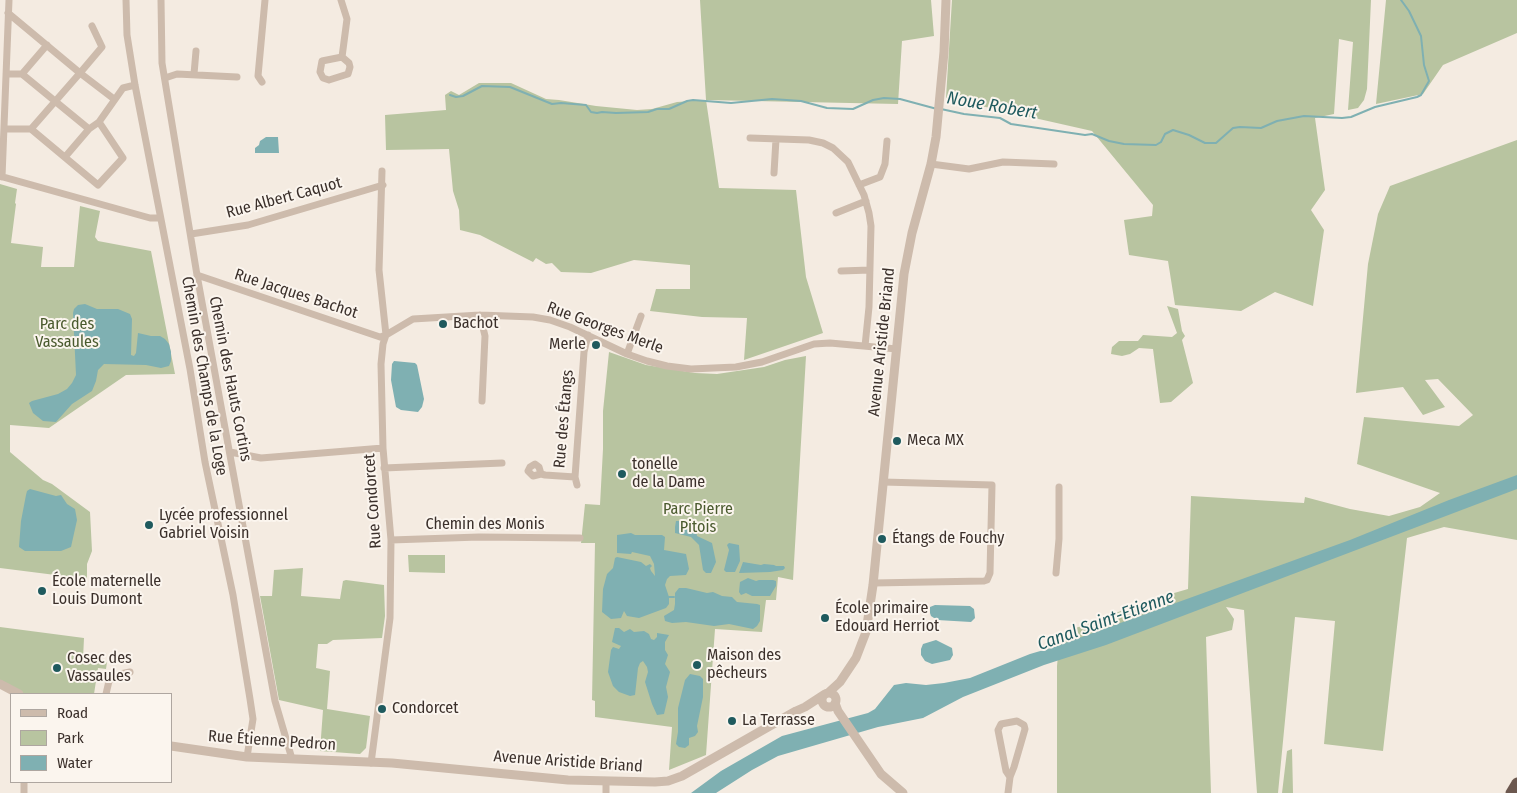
<!DOCTYPE html>
<meta charset="utf-8">
<style>
body{margin:0}
#map{position:relative;width:1517px;height:793px;overflow:hidden;background:#f4ebe1;font-family:"Fira Sans Condensed",sans-serif}
canvas{display:block}
.legend{position:absolute;left:10px;top:693px;width:162px;height:90px;box-sizing:border-box;background:#fbf5ee;border:1px solid #aea6a0;margin:0;padding:6px 9px;list-style:none;font-size:15px;color:#3b302b}
.legend li{display:flex;align-items:center;gap:10px;height:25px}
.legend b{width:25px;border:1px solid #aea6a0}
</style>
<div id="map">
<canvas width="1517" height="793"></canvas>
<ul class="legend">
<li><b style="height:6px;background:#cdbbac"></b>Road</li>
<li><b style="height:14px;background:#b8c4a0"></b>Park</li>
<li><b style="height:14px;background:#7fb0b2"></b>Water</li>
</ul>
</div>
<script>
const ctx = document.querySelector('canvas').getContext('2d');
ctx.lineJoin = 'round';
function fillPath(path, color) { ctx.fillStyle = color; ctx.fill(path, 'evenodd'); }
const shape = rows => new Path2D(rows.map(r => 'M' + r).join(''));
function trace(path, color, width, dash) { ctx.strokeStyle = color; ctx.lineWidth = width; ctx.lineCap = dash ? 'butt' : 'round'; ctx.setLineDash(dash || []); ctx.stroke(path); }
function drawText(font, color, halo, rows, align = 'center') {
  ctx.font = font + ' "Fira Sans Condensed",sans-serif'; ctx.lineWidth = 4; ctx.setLineDash([]); ctx.textBaseline = 'middle'; ctx.strokeStyle = halo; ctx.fillStyle = color; for (const [text, x, y, turn = 0] of rows) {
    ctx.save(); ctx.translate(x, y); ctx.rotate((+turn || 0) * Math.PI / 180); ctx.textAlign = isNaN(turn) ? turn : align; if (halo) ctx.strokeText(text, 0, 0); ctx.fillText(text, 0, 0); ctx.restore();
  }
}
const green = shape([
 [700,0,931,0,934,36,902,41,898,104,706,100,719,188,796,190,806,277,823,333,744,360,747,318,702,317,650,311,656,289,690,289,690,265,634,260,591,273,561,272,552,263,546,264,536,258,533,262,480,235,460,230,459,210,453,191,449,149,386,150,385,115,446,110,445,95,451,91,459,95,479,83,511,83,546,99,559,100,596,106,637,110,652,109,677,102,706,100],
 [952,0,1371,0,1367,89,1364,100,1358,108,1348,110,1353,42,1339,39,1334,114,1315,118,1325,190,1311,210,1324,230,1313,306,1275,292,1241,311,1175,305,1168,261,1129,255,1124,220,1152,216,1153,205,1092,131,946,98],
 [1386,0,1517,0,1517,33,1443,65,1423,94,1376,104],
 [1517,140,1517,540,1444,527,1407,538,1383,751,1324,744,1335,621,1295,617,1278,793,1257,793,1244,610,1226,607,1234,619,1232,630,1206,637,1211,793,1057,793,1057,666,1060,634,1150,600,1188,589,1191,496,1304,503,1305,497,1350,509,1389,516,1420,507,1440,493,1357,464,1364,417,1459,426,1473,415,1438,379,1425,380,1445,407,1423,415,1403,387,1356,393,1368,264,1378,214,1390,186],
 [0,184,17,189,15,203,16,204,11,243,43,247,41,267,74,267,80,206,100,211,95,237,98,241,151,251,175,374,126,375,49,428,10,425,10,452,43,480,52,484,90,512,92,551,87,564,87,579,0,568],
 [1167,306,1178,309,1182,331,1185,336,1182,340,1193,383,1171,402,1160,403,1153,349,1139,348,1130,354,1122,356,1111,354,1112,347,1119,341,1138,341,1143,335,1172,337,1177,333],
 [609,352,646,365,695,373,717,374,764,367,785,360,806,356,793,580,778,577,776,600,766,600,762,632,715,629,706,755,669,770,672,727,595,717,595,701,592,700,595,543,581,543,585,504,600,505,603,449,603,411],
 [408,555,445,555,445,573,409,572],
 [303,568,301,596,340,599,343,581,346,580,384,585,385,616,382,638,333,640,327,644,318,644,316,668,330,671,327,709,370,716,366,748,360,754,320,751,323,710,279,700,260,596,272,596,274,570],
 [0,627,84,638,83,659,107,662,106,669,98,668,94,694,21,694,0,682],
 [1292,749,1293,793,1282,793,1287,751]
]);
const water = shape([
 [266,137,278,137,279,153,255,153,255,148,259,145,260,141],
 [85,304,97,309,118,309,130,314,132,319,131,355,134,356,136,353,138,333,151,336,160,336,165,339,169,344,171,352,171,361,169,366,161,368,146,365,104,364,98,370,96,381,92,391,72,404,56,422,43,421,33,413,29,403,32,401,58,394,67,389,72,383,76,375,73,313,74,309,78,305],
 [394,361,415,363,417,365,424,399,422,407,418,412,401,410,396,407,391,380,392,364],
 [1517,475,1517,489,1106,645,1044,665,963,697,923,718,878,727,778,756,752,770,716,793,691,793,721,771,782,736,868,713,875,709,894,685,906,683,926,685,944,683,970,678,1030,654,1054,647,1350,540,1449,500],
 [30,489,56,496,61,495,67,504,75,509,77,520,71,547,61,551,25,551,19,547,21,521,26,495,27,491],
 [676,521,688,521,695,524,697,536,712,543,716,562,711,573,706,573,703,570,699,545,691,537,675,533,675,527],
 [631,533,635,535,662,535,665,537,664,550,686,554,689,569,686,575,670,576,667,579,665,585,669,597,669,604,666,608,639,618,627,616,624,611,621,618,611,619,602,612,603,589,607,574,613,568,615,558,617,557,641,562,646,566,650,564,652,566,650,568,651,571,655,576,654,564,650,556,632,552,631,554,617,553,617,535],
 [729,543,739,545,740,561,735,572,726,572,724,570,729,550,727,545],
 [743,562,761,565,764,564,774,565,776,566,784,566,785,568,783,570,770,572,739,573],
 [748,578,756,581,759,580,773,580,776,581,776,586,770,596,752,596,746,593,741,595,739,592,740,582],
 [679,588,686,588,707,593,713,592,722,596,732,597,737,602,757,604,760,605,760,621,757,626,753,629,729,624,714,626,686,622,672,623,665,621,664,616,674,610,675,604,675,593],
 [935,605,970,606,974,609,975,618,971,622,937,620,931,616,930,613,930,607],
 [615,628,619,628,624,632,630,629,634,632,644,631,649,634,651,639,654,640,657,637,657,633,669,635,665,642,665,650,668,655,665,664,670,672,666,687,668,697,664,714,657,715,652,704,645,682,648,672,647,667,643,661,640,663,638,668,635,695,630,696,619,692,613,686,608,672,611,650,613,647,619,649,621,646,612,642],
 [936,640,952,648,953,655,950,660,932,664,925,661,921,655,921,649,923,644],
 [690,674,700,676,703,679,703,697,697,726,698,732,695,736,689,738,689,745,685,748,679,747,676,744,678,732,678,708,685,680]
]);
const stream = shape([
 [450,95,456,97,463,96,482,86,510,87,552,104,561,103,586,105,591,112,597,113,602,112,616,113,648,112,657,109,669,109,687,101,693,100,731,103,772,99,801,101,827,108,853,109,873,100,884,98,900,99,937,109],
 [941,109,964,114,1000,118,1011,124,1085,135,1092,134,1109,141,1124,144,1156,145,1161,142,1165,134,1173,130,1189,135,1205,143,1216,143,1233,128,1240,127,1261,128,1277,121,1304,116,1342,118,1351,117,1375,107,1417,97,1421,95,1429,81,1424,65,1421,36,1409,11,1401,0],
 [669,597,674,597]
]);
const minor = shape([
 [126,0,127,35,135,85,190,369,205,462,233,595,250,699,253,719,247,757],
 [161,0,162,63,197,275,275,701,292,759],
 [341,0,347,19,342,57],
 [8,13,80,73,114,99],
 [342,57,349,63,350,67,348,74,329,80,323,78,320,72,322,61,342,57],
 [6,74,22,74,89,129,99,122,123,158,98,185,31,129],
 [22,74,47,45],
 [194,74,196,51],
 [165,78,177,74,237,77],
 [262,82,258,76,265,0],
 [99,122,123,88,135,85],
 [4,129,31,129,80,73,102,47,92,26],
 [750,138,809,140,823,143,833,148,848,162,864,195,869,213,871,226,869,307,865,346],
 [65,157,89,129],
 [931,164,969,169,1003,162,1054,164],
 [382,171,379,270,386,335],
 [774,173,776,139],
 [0,176,150,218,160,218],
 [2,177,9,0],
 [859,185,880,177,885,164,887,141],
 [836,213,866,201],
 [191,234,248,225,383,185],
 [841,271,870,270],
 [197,275,380,337,386,335],
 [480,315,485,336,482,401],
 [627,354,641,316],
 [230,452,261,458,383,448],
 [384,468,502,463],
 [541,474,533,476,528,471,530,467,535,464,539,467,541,474,545,475,575,477,584,352,588,335],
 [575,477,577,485],
 [391,540,479,537,580,538],
 [1056,573,1059,539,1059,487],
 [873,583,984,581,987,580,990,573,992,485,883,482],
 [106,694,109,681,120,674,130,672],
 [371,763,390,618,391,540,383,448,381,364,383,344,386,335,413,319,480,315,533,317,550,320,570,327,627,354,647,361,667,366,691,369,736,367,762,362,814,344,830,343,897,349],
 [606,781,606,793],
 [24,782,24,793],
 [1008,793,1010,777,1014,767,1025,729,1024,725,1017,721,1001,724,998,730,1006,771,1010,777]
]);
const tertiary = shape([
 [0,684,19,694],
 [828,693,840,682,856,658,866,632,873,585,904,274,912,233,931,164,936,137,944,52,946,0],
 '822 700a7 7 0 1 1 14 0a7 7 0 1 1-14 0Z',
 [835,703,838,711,881,774,903,793],
 [171,746,247,757,392,763,568,780,655,782,668,781,682,776,796,711,805,707,825,694]
]);
const trunk = shape([
 [1511,793,1517,783]
]);
const markers = [
 [443,324,5,"#1f5a5e"],
 [596,345,5,"#1f5a5e"],
 [897,441,5,"#1f5a5e"],
 [622,474,5,"#1f5a5e"],
 [149,525,5,"#1f5a5e"],
 [882,539,5,"#1f5a5e"],
 [42,591,5,"#1f5a5e"],
 [825,618,5,"#1f5a5e"],
 [697,665,5,"#1f5a5e"],
 [57,668,5,"#1f5a5e"],
 [382,709,5,"#1f5a5e"],
 [732,721,5,"#1f5a5e"]
];
const streetNames = [
 ["Rue Albert Caquot",284,198,-15],
 ["Rue Jacques Bachot",296,294,18],
 ["Rue Georges Merle",605,328,20],
 ["Avenue Aristide Briand",882,342,-84],
 ["Chemin des Champs de la Loge",204,376,80],
 ["Chemin des Hauts Cortins",230,379,79],
 ["Rue des Étangs",564,419,-85],
 ["Rue Condorcet",373,501,-94],
 ["Chemin des Monis",485,525],
 ["Rue Étienne Pedron",272,741,4],
 ["Avenue Aristide Briand",568,762,4]
];
const poiNames = [
 ["Bachot",453,324],
 ["Merle",586,345,"right"],
 ["Meca MX",907,441],
 ["tonelle",632,465],
 ["de la Dame",632,483],
 ["Lycée professionnel",159,516],
 ["Gabriel Voisin",159,534],
 ["Étangs de Fouchy",892,539],
 ["École maternelle",52,582],
 ["Louis Dumont",52,600],
 ["École primaire",835,609],
 ["Edouard Herriot",835,627],
 ["Maison des",707,656],
 ["pêcheurs",707,674],
 ["Cosec des",67,659],
 ["Vassaules",67,677],
 ["Condorcet",392,709],
 ["La Terrasse",742,721]
];
const parkNames = [
 ["Parc des",67,325],
 ["Vassaules",67,343],
 ["Parc Pierre",698,510],
 ["Pitois",698,528]
];
const waterNames = [
 ["Noue Robert",992,106,10],
 ["Canal Saint-Etienne",1106,621,-20]
];
fillPath(green, '#b8c4a0');
fillPath(water, '#7fb0b2');
trace(stream, '#7fb0b2', 2);
trace(minor, '#cdbbac', 7);
trace(tertiary, '#cdbbac', 9);
trace(trunk, '#6c584f', 11);
for (const [x, y, r, color] of markers) { const dot = new Path2D(); dot.arc(x, y, r, 0, 2 * Math.PI); ctx.fillStyle = color; ctx.fill(dot); trace(dot, '#fbf5ee', 2); }
drawText('16px', '#3b302b', '#fbf5ee', streetNames);
drawText('16px', '#3b302b', '#fbf5ee', poiNames, 'left');
drawText('16px', '#4a5a2e', '#fbf5ee', parkNames);
drawText('italic 18px', '#1f5a5e', '#fbf5ee', waterNames);
</script>
